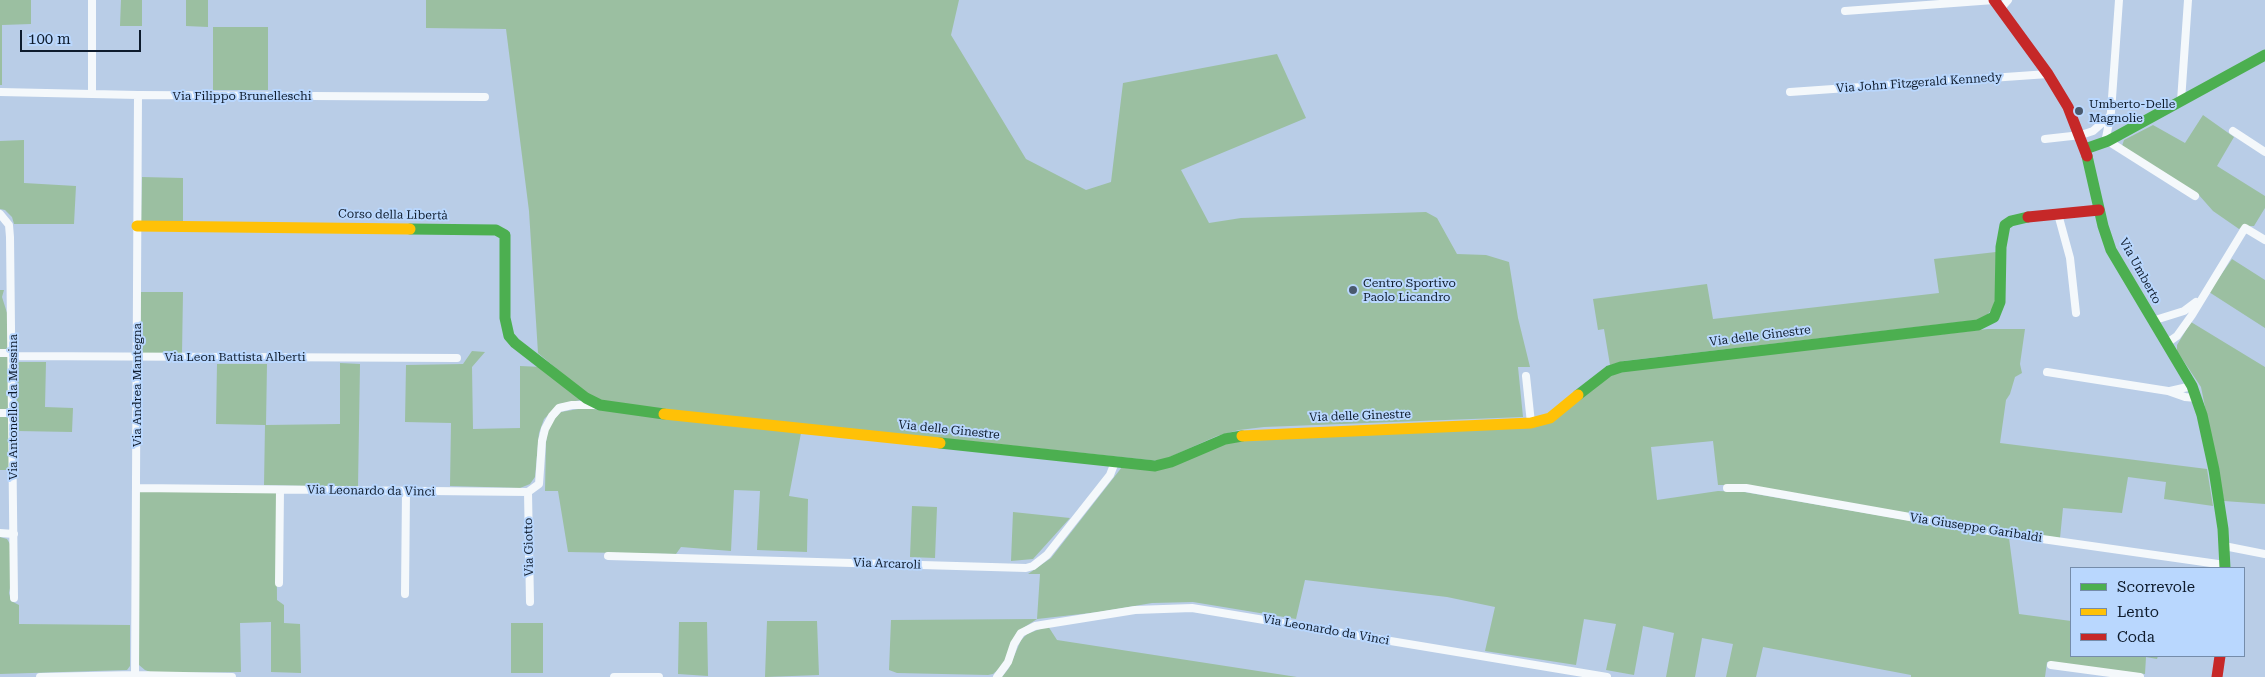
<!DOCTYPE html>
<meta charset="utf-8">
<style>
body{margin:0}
#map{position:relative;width:2265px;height:677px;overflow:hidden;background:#b9cde7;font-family:"Roboto Serif",serif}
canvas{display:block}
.legend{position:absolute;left:2070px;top:567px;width:175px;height:90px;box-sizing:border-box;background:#b9d7fe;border:1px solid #758caa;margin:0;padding:6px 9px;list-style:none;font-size:15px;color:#0e1b2c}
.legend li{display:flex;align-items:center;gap:10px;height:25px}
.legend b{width:25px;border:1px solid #758caa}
.scale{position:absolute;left:20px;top:30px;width:121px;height:22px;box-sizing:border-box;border:2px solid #0e1b2c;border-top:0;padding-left:6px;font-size:15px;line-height:18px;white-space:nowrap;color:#0e1b2c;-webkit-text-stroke:4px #b9d7fe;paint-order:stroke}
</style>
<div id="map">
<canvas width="2265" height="677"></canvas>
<ul class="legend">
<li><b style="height:6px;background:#4caf50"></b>Scorrevole</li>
<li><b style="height:6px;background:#ffc107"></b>Lento</li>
<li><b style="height:6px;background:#c62828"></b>Coda</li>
</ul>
<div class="scale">100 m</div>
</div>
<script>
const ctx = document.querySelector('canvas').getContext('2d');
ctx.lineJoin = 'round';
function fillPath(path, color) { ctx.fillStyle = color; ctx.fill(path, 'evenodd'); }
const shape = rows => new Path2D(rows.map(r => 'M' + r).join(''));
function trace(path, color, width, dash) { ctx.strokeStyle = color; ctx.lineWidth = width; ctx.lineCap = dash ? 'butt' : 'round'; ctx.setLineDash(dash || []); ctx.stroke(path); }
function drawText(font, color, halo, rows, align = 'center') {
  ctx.font = font + ' "Roboto Serif",serif'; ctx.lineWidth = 4; ctx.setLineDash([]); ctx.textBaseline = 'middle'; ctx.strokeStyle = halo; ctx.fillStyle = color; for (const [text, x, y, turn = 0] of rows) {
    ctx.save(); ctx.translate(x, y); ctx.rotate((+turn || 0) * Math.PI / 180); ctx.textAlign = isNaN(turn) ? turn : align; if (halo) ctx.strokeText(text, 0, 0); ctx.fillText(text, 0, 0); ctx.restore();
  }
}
const green = shape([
 [0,0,31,0,31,24,2,25,2,85,0,85],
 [121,0,142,0,142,26,120,26],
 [186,0,208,0,208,27,186,26],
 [426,0,959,0,951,35,1026,159,1086,190,1111,182,1123,83,1277,54,1306,118,1181,170,1209,223,1241,218,1426,212,1437,218,1457,254,1486,255,1509,262,1518,318,1530,367,1518,367,1523,417,1264,427,1239,430,1217,436,1163,460,1150,460,604,403,589,396,538,353,529,211,506,29,426,28],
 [213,27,268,27,268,90,213,90],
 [2203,115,2234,137,2217,166,2265,196,2265,208,2254,226,2243,226,2239,229,2213,211,2198,194,2122,146,2124,140,2153,125,2185,143],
 [24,140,24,183,76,186,74,224,14,224,12,217,5,210,0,209,0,141],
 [142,177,183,178,183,222,141,222],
 [1996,252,1995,300,1992,309,1987,315,1977,320,1624,361,1610,365,1604,329,1598,330,1593,299,1707,284,1713,319,1939,293,1934,259],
 [2232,259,2265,280,2265,328,2209,292],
 [0,290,4,290,2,297,8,316,10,338,7,349,0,349],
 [141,292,183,292,182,354,140,354],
 [2191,322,2265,367,2265,504,2224,501,2201,387,2177,351,2177,345],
 [1988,329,2025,329,2020,364,2022,373,2015,377,2010,394,2006,400,2000,443,2207,469,2213,506,2164,499,2166,482,2128,477,2122,513,2063,508,2060,538,2010,531,1746,485,1718,485,1713,441,1651,447,1657,500,1718,491,1744,492,2009,538,2019,614,2071,621,2071,656,2158,656,2157,659,2146,657,2145,674,2047,662,2045,677,1911,677,1911,675,1763,647,1756,677,1726,677,1733,644,1702,638,1695,677,1666,677,1674,633,1643,626,1634,675,1606,670,1616,624,1584,619,1576,665,1485,651,1495,607,1447,597,1305,580,1296,619,1193,602,1152,603,1099,612,1037,619,1017,632,1003,665,993,674,988,675,897,673,889,670,891,620,1037,619,1040,574,1028,574,1051,558,1122,467,1161,469,1225,442,1534,426,1603,380,1621,371],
 [472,351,485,352,472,367,473,429,520,428,520,366,542,367,581,400,559,404,544,419,539,433,535,477,530,484,520,488,450,486,451,423,405,422,406,365,463,364],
 [0,355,5,355,10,359,10,406,8,409,0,409],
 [16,362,46,362,45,407,73,408,72,432,17,431],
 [340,363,360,364,358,487,264,485,265,425,216,424,217,364,267,364,266,425,340,424],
 [584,408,801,433,789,496,808,499,807,552,757,550,760,491,734,490,731,551,681,547,676,554,568,552,558,491,545,491,546,442,548,430,554,419,561,412],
 [0,416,8,416,11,431,9,470,0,470],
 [139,492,276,492,277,600,284,605,284,623,300,624,301,673,271,672,271,622,240,623,241,672,153,673,145,670,139,665],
 [912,506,937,507,935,558,910,557],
 [1013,512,1070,518,1033,559,1011,561],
 [0,537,7,539,10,544,11,583,9,593,11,601,19,605,19,624,130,625,130,666,127,670,0,674],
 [767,621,817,621,819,675,765,677],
 [679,622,707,622,708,676,678,674],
 [511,623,543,623,543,673,511,673],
 [1048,626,1057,640,1297,677,1002,677,1009,668,1021,640,1027,634]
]);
const street = shape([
 [92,0,92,93],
 [2000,9,2008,0],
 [1845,11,1994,0],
 [0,92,138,95,485,97],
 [1790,92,2048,74],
 [2181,101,2188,0],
 [2233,131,2265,152],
 [2045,139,2081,135,2093,131,2110,116],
 [2108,141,2195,196],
 [2105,143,2111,112,2119,0],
 [0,214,9,225,10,237,14,598],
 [2058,214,2070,258,2076,313],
 [2152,321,2184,311,2196,302],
 [2167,343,2177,336,2192,315,2245,228,2265,240],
 [0,353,12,353],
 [12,356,457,358],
 [2047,372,2168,391,2185,397,2197,398],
 [1526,376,1531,423],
 [2170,391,2192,386],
 [0,413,13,413],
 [136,488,528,492,539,484,542,441,545,429,552,416,559,408,572,405,595,405],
 [1727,488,1746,488,2000,533,2225,565],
 [528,492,530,602],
 [0,533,14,534],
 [2224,546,2265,554],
 [608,556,1026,568,1033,566,1047,555,1110,475,1115,462],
 [279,583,280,490],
 [405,594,406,491],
 [2051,665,2140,677],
 [135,675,138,95],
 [40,677,135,675,232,677],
 [614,677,659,677],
 [997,677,1008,662,1014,644,1021,633,1035,626,1135,610,1192,608,1607,677]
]);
const fast = shape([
 [2085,149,2108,141,2265,55],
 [2087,156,2103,226,2111,250,2192,386,2202,415,2214,470,2223,529,2225,568],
 [410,229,496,230,505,235,505,318,509,336,515,343,586,398,600,405,664,414],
 [1578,395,1609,371,1621,367,1978,325,1994,317,2000,302,2001,247,2005,225,2011,221,2028,217],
 [940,443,1155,466,1171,462,1225,439,1242,436]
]);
const slow = shape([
 [137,226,410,229],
 [664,414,940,443],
 [1242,436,1531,423,1550,418,1578,395]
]);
const jam = shape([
 [1994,0,2048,74,2068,107,2087,156],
 [2028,217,2099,210],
 [2217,677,2220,656]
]);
const markers = [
 [2079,111,5,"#4a596d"],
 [1353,290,5,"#4a596d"]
];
const streetNames = [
 ["Via John Fitzgerald Kennedy",1919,83,-4],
 ["Via Filippo Brunelleschi",242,96],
 ["Corso della Libertà",393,215,1],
 ["Via Umberto",2140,271,61],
 ["Via delle Ginestre",1760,336,-7],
 ["Via Leon Battista Alberti",235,357],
 ["Via Andrea Mantegna",137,385,-90],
 ["Via Antonello da Messina",13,407,-90],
 ["Via delle Ginestre",1360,416,-2],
 ["Via delle Ginestre",949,430,6],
 ["Via Leonardo da Vinci",371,491,1],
 ["Via Giuseppe Garibaldi",1976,528,9],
 ["Via Giotto",529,547,-91],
 ["Via Arcaroli",887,564,2],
 ["Via Leonardo da Vinci",1326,630,10]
];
const poiNames = [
 ["Umberto-Delle",2089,104],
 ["Magnolie",2089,118],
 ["Centro Sportivo",1363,283],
 ["Paolo Licandro",1363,297]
];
fillPath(green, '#9bbfa1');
trace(street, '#f4f8fb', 8);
trace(fast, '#4caf50', 11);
trace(slow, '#ffc107', 11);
trace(jam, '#c62828', 11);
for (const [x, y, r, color] of markers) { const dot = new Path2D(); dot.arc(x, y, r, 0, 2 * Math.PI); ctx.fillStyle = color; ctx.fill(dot); trace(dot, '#b9d7fe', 2); }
drawText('12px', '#0e1b2c', '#b9d7fe', streetNames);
drawText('12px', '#0e1b2c', '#b9d7fe', poiNames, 'left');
</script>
